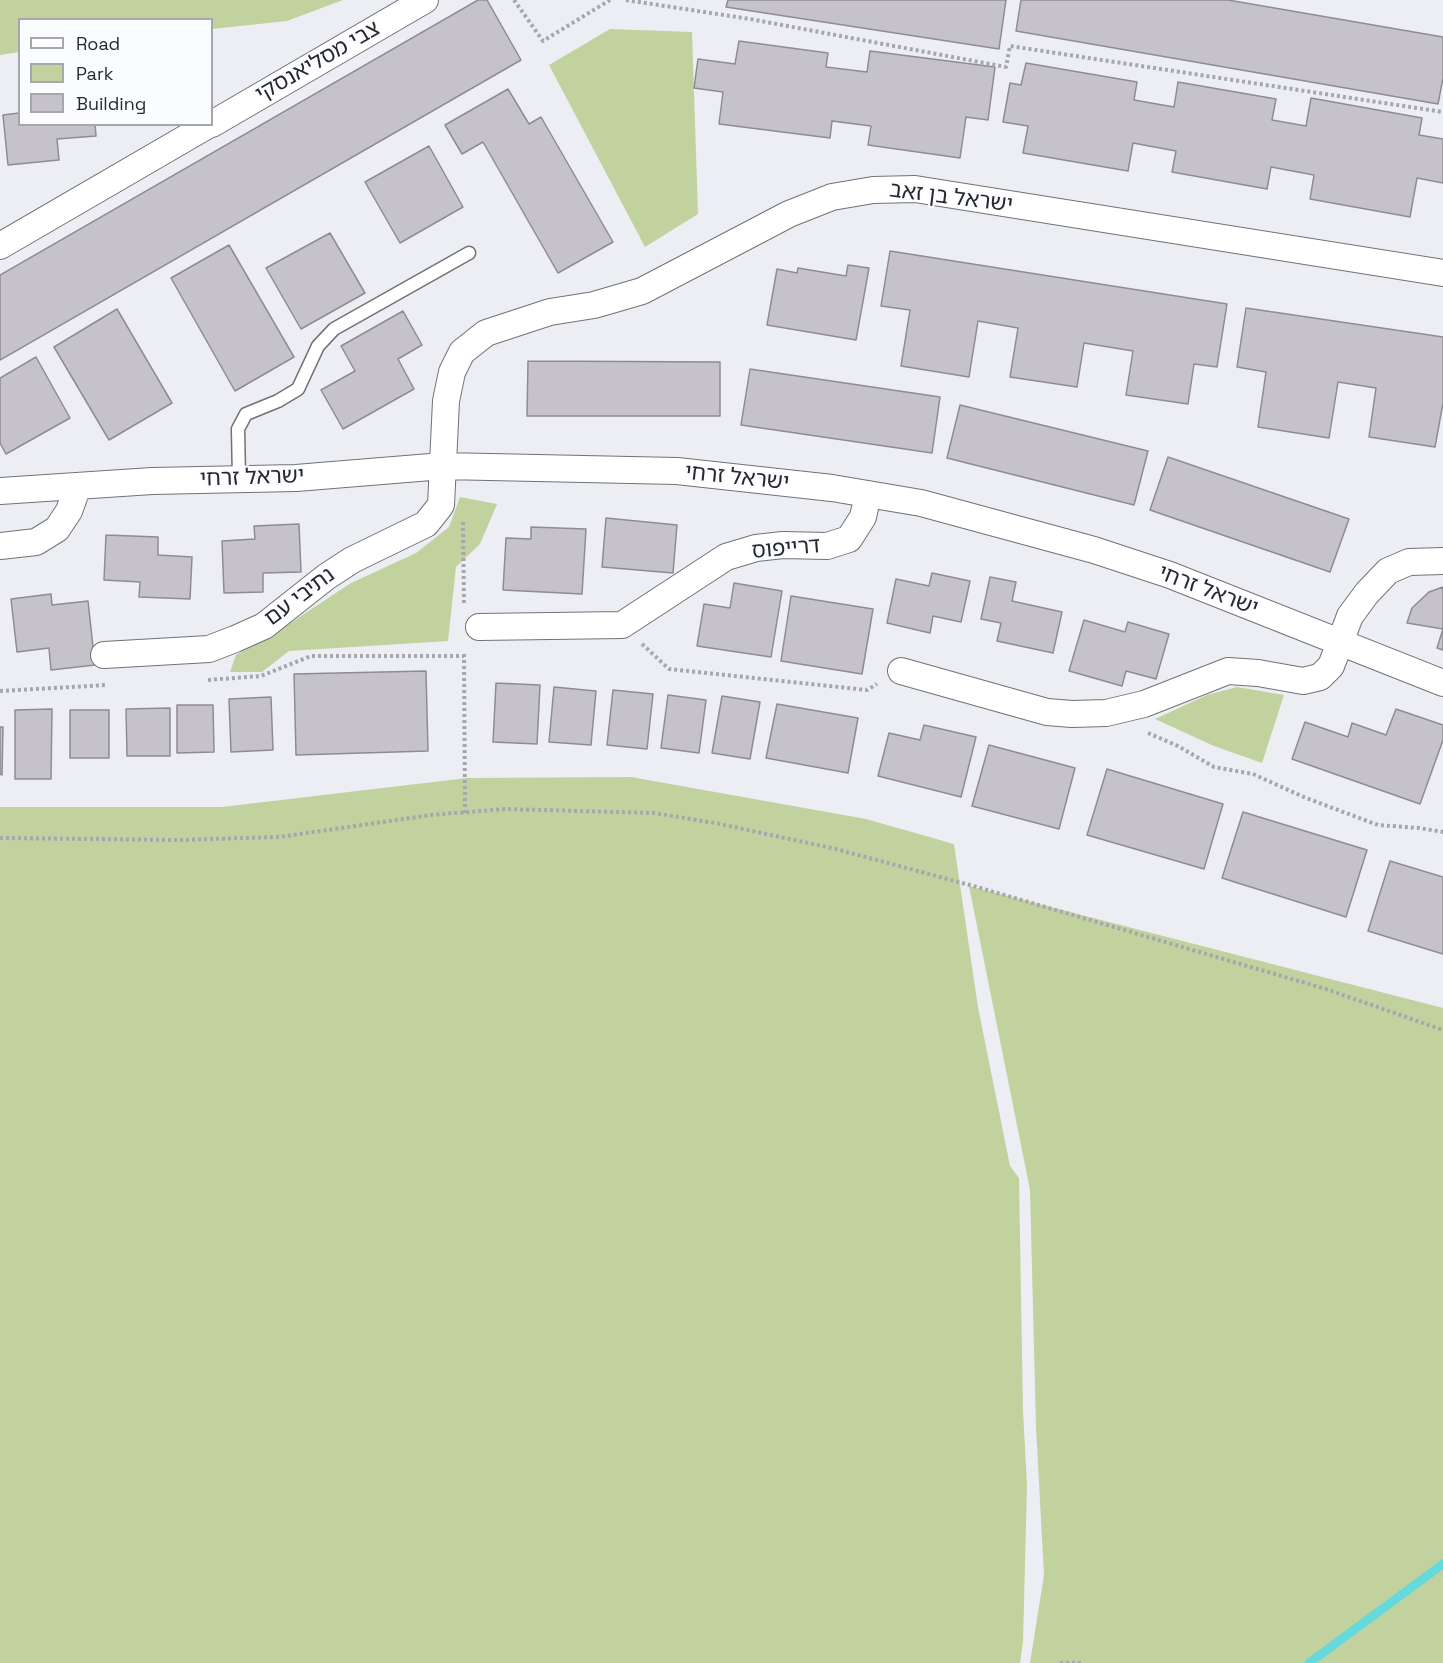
<!DOCTYPE html>
<meta charset="utf-8">
<style>
body{margin:0}
#map{position:relative;width:1443px;height:1663px;overflow:hidden;background:#eceef4;font-family:"Space Grotesk",sans-serif}
canvas{display:block}
.legend{position:absolute;left:18px;top:18px;width:195px;height:108px;box-sizing:border-box;background:#fafcff;border:2px solid #a6a7aa;margin:0;padding:8px 10px;list-style:none;font-size:18px;color:#27282a}
.legend li{display:flex;align-items:center;gap:12px;height:30px}
.legend b{width:30px;border:2px solid #a6a7aa}
</style>
<div id="map">
<canvas width="1443" height="1663"></canvas>
<ul class="legend">
<li><b style="height:8px;background:#fff"></b>Road</li>
<li><b style="height:16px;background:#c1d29f"></b>Park</li>
<li><b style="height:16px;background:#c5c3c9"></b>Building</li>
</ul>
</div>
<script>
const ctx = document.querySelector('canvas').getContext('2d');
ctx.lineJoin = 'round';
function fillPath(path, color) { ctx.fillStyle = color; ctx.fill(path, 'evenodd'); }
const shape = rows => new Path2D(rows.map(r => 'M' + r).join(''));
function trace(path, color, width, dash) { ctx.strokeStyle = color; ctx.lineWidth = width; ctx.lineCap = dash ? 'butt' : 'round'; ctx.setLineDash(dash || []); ctx.stroke(path); }
function drawText(font, color, halo, rows, align = 'center') {
  ctx.font = font + ' "Space Grotesk","Noto Sans Hebrew",sans-serif'; ctx.lineWidth = 4.5; ctx.setLineDash([]); ctx.textBaseline = 'middle'; ctx.strokeStyle = halo; ctx.fillStyle = color; for (const [text, x, y, turn = 0] of rows) {
    ctx.save(); ctx.translate(x, y); ctx.rotate((+turn || 0) * Math.PI / 180); ctx.textAlign = isNaN(turn) ? turn : align; if (halo) ctx.strokeText(text, 0, 0); ctx.fillText(text, 0, 0); ctx.restore();
  }
}
const green = shape([
 [0,0,343,0,287,21,212,29,212,20,20,20,19,52,0,55],
 [610,29,692,32,698,214,645,247,549,65],
 [460,497,497,504,480,544,456,567,448,641,289,651,262,672,230,672,236,655,286,626,351,583,416,553,449,527],
 [1237,687,1284,695,1262,763,1214,746,1155,719,1207,695],
 [631,777,866,819,954,844,978,1007,1010,1166,1019,1178,1023,1411,1027,1485,1023,1642,1020,1663,0,1663,0,807,222,807,467,778],
 [969,886,1443,1008,1443,1663,1030,1663,1044,1575,1036,1427,1030,1190]
]);
const stream = shape([
 [1309,1663,1443,1564]
]);
const building = shape([
 [478,0,487,0,521,60,0,360,0,275,478,0],
 [728,0,1006,0,999,49,726,7,728,0],
 [1021,0,1228,0,1443,37,1443,78,1438,104,1016,31,1021,0],
 [739,41,828,53,826,67,867,72,870,51,995,67,988,120,966,117,960,158,868,145,871,126,832,121,830,138,719,124,723,92,694,88,698,59,735,64,739,41],
 [1026,63,1137,82,1134,100,1174,107,1178,82,1276,99,1272,120,1306,126,1311,98,1422,118,1419,135,1443,139,1443,183,1417,178,1410,217,1310,199,1314,175,1271,167,1267,189,1172,172,1176,151,1133,143,1128,171,1023,153,1028,126,1003,122,1010,83,1021,85,1026,63],
 [508,89,529,124,541,117,613,242,558,273,483,142,462,154,445,125,508,89],
 [19,113,20,124,95,124,96,136,57,139,59,160,8,165,3,115,19,113],
 [429,146,463,207,400,243,365,182,429,146],
 [330,233,365,293,301,329,266,268,330,233],
 [229,245,294,357,235,391,171,278,229,245],
 [890,251,1227,304,1217,367,1194,364,1188,404,1126,395,1133,351,1084,343,1077,387,1010,377,1018,328,978,321,969,377,901,366,910,310,881,306,890,251],
 [848,265,869,268,856,340,767,325,777,269,797,273,798,268,846,276,848,265],
 [1246,308,1443,337,1443,403,1435,447,1369,437,1376,388,1338,382,1329,438,1258,427,1266,372,1237,367,1246,308],
 [117,309,172,403,109,440,54,347,117,309],
 [403,311,422,345,398,359,414,389,343,429,321,390,355,371,341,346,403,311],
 [36,357,70,418,6,454,0,443,0,378,36,357],
 [528,361,720,362,720,416,527,416,528,361],
 [750,369,940,397,932,453,741,425,750,369],
 [960,405,1148,451,1134,505,947,458,960,405],
 [1168,457,1349,519,1330,572,1150,510,1168,457],
 [606,518,677,525,673,573,602,567,606,518],
 [299,524,301,572,263,573,263,592,224,593,222,541,255,539,254,526,299,524],
 [531,527,586,529,582,594,503,590,506,538,531,539,531,527],
 [106,535,158,537,158,555,192,557,190,599,139,597,140,582,104,580,106,535],
 [932,573,970,581,961,622,933,616,930,633,887,623,896,579,929,586,932,573],
 [990,577,1016,582,1012,601,1062,612,1053,653,997,641,1001,623,981,619,990,577],
 [734,583,782,591,771,657,697,646,704,604,730,608,734,583],
 [1443,587,1443,650,1437,648,1443,629,1407,623,1412,608,1429,592,1443,587],
 [51,594,52,605,88,601,95,665,51,670,49,648,17,652,11,599,51,594],
 [791,596,873,609,862,674,781,661,791,596],
 [1084,620,1125,632,1128,622,1169,634,1156,679,1126,671,1122,686,1069,671,1084,620],
 [426,671,428,751,296,755,294,674,426,671],
 [496,683,540,685,537,744,493,742,496,683],
 [554,687,596,691,591,745,549,742,554,687],
 [613,690,653,694,647,749,607,745,613,690],
 [668,695,706,700,699,753,661,748,668,695],
 [722,696,760,702,750,759,712,753,722,696],
 [271,697,273,750,231,752,229,699,271,697],
 [777,704,858,718,848,773,766,758,777,704],
 [177,705,213,705,214,752,177,753,177,705],
 [170,708,170,756,127,756,126,709,170,708],
 [52,709,51,779,15,779,15,710,52,709],
 [1396,709,1443,725,1443,740,1420,804,1292,759,1305,722,1348,737,1352,723,1386,735,1396,709],
 [70,710,109,710,109,758,70,758,70,710],
 [924,725,976,737,961,797,878,776,889,733,920,740,924,725],
 [0,727,3,727,2,775,0,774,0,727],
 [989,745,1075,768,1059,829,972,806,989,745],
 [1107,769,1223,804,1204,869,1087,835,1107,769],
 [1243,812,1367,850,1346,917,1222,878,1243,812],
 [1390,861,1443,877,1443,954,1368,931,1390,861]
]);
const path = shape([
 [514,0,543,41,610,0],
 [626,0,750,19,1006,67,1010,46,1443,112],
 [463,522,464,605],
 [642,644,669,669,867,690,877,684],
 [464,654,465,813],
 [208,680,261,676,311,656,464,656],
 [0,691,107,685],
 [1148,733,1178,746,1214,767,1253,774,1306,798,1378,825,1419,828,1443,832],
 [0,838,178,840,279,837,431,815,505,809,654,813,715,823,836,849,977,887,1326,989,1443,1030],
 [1060,1663,1081,1663]
]);
const lane = shape([
 [239,479,238,429,246,414,278,401,298,389,318,346,334,329,469,253]
]);
const street = shape([
 [212,124,425,0],
 [0,246,210,124],
 [0,491,152,481,296,478,443,466,677,471,832,488,921,503,1094,550,1170,575,1443,683],
 [0,546,36,542,57,529,69,511,78,486],
 [479,627,622,625,726,557,756,548,783,545,827,546,849,539,863,517,868,494],
 [104,655,209,649,235,639,264,626,326,577,352,560,426,524,441,505,446,401,452,372,462,352,486,333,550,312,594,305,642,291,789,214,832,197,873,190,915,189,1443,273],
 [901,671,1047,712,1072,714,1106,713,1144,704,1228,671,1258,673,1303,681,1320,677,1331,666,1350,616,1367,593,1388,571,1409,562,1443,561]
]);
const streetNames = [
 ["צבי מסליאנסקי",318,62,-30],
 ["ישראל בן זאב",951,198,7],
 ["ישראל זרחי",252,478,-2],
 ["ישראל זרחי",737,478,6],
 ["דרייפוס",786,549,-5],
 ["ישראל זרחי",1208,591,21],
 ["נתיבי עם",300,597,-37]
];
fillPath(green, '#c1d29f');
trace(stream, '#65d9db', 9);
fillPath(building, '#c5c3c9');
trace(building, '#8e8c91', 1.5);
trace(lane, '#707277', 15);
trace(street, '#707277', 28);
trace(path, '#a5a7ab', 4, [3, 3]);
trace(lane, '#fff', 12);
trace(street, '#fff', 26);
drawText('22px', '#27282a', '#fafcff', streetNames);
</script>
